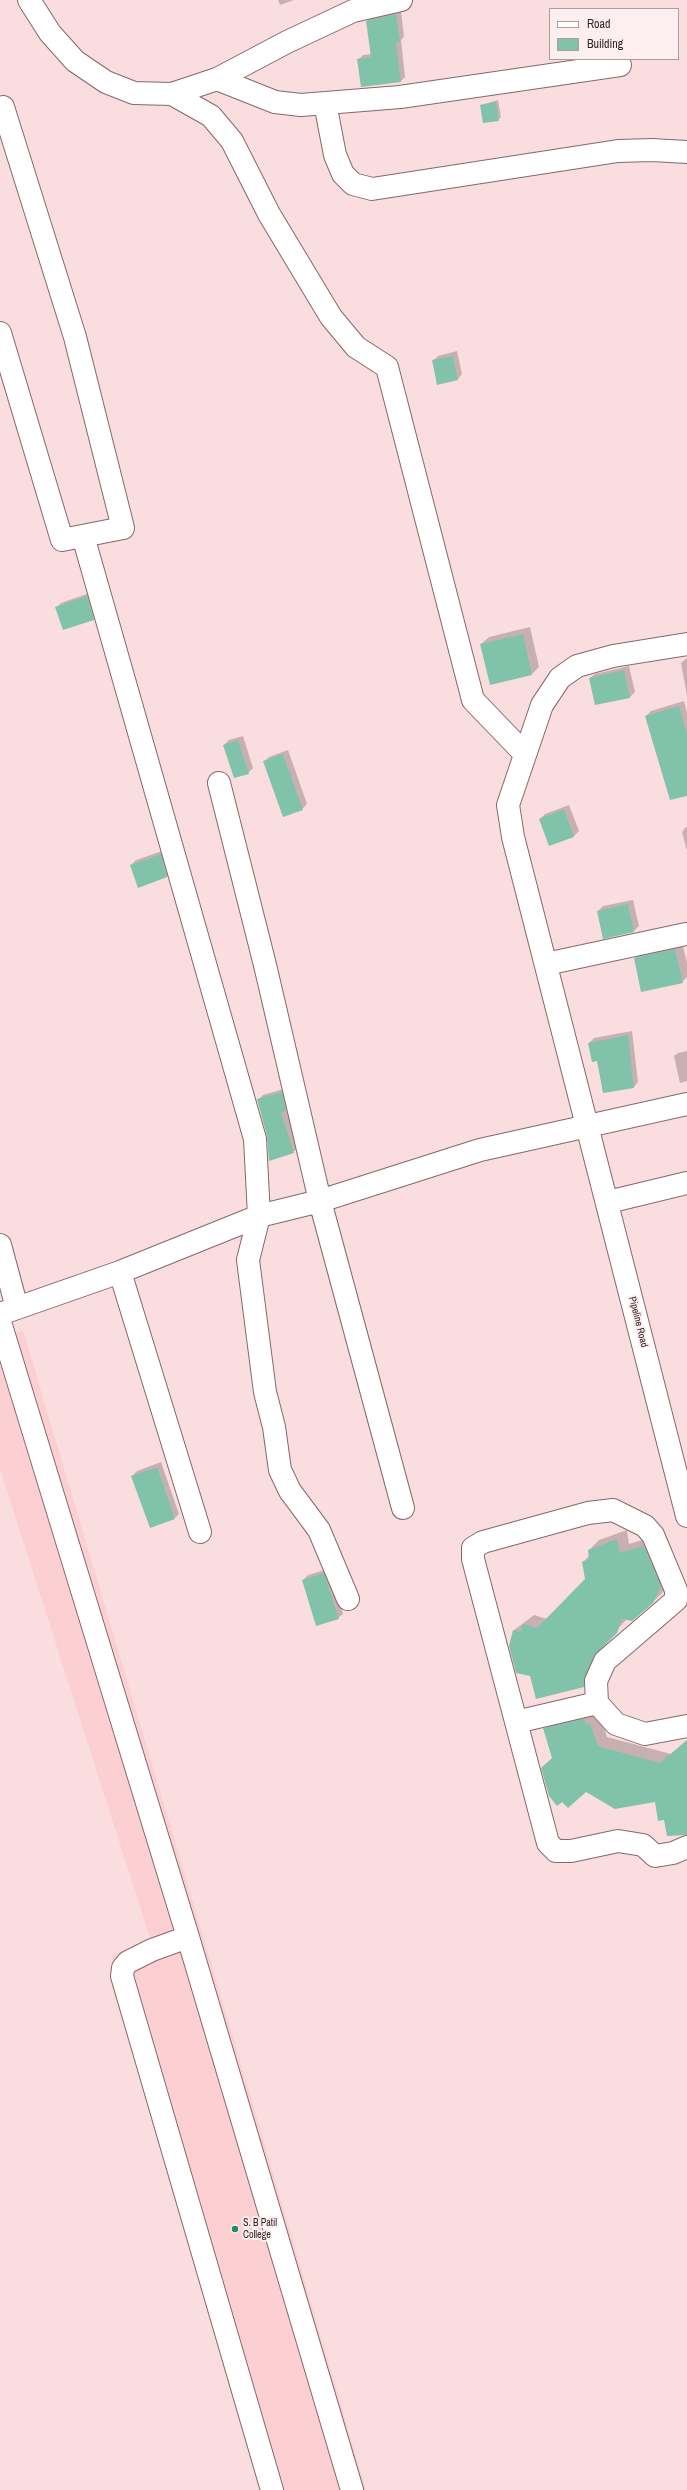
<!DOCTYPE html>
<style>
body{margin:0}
#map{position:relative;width:687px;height:2490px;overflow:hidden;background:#fadddf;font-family:"Archivo Narrow",sans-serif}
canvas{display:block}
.legend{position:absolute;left:549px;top:8px;width:130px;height:52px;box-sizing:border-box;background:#fdeeef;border:1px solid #ac9e9f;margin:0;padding:5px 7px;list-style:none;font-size:12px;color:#332526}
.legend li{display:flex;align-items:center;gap:8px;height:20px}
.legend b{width:20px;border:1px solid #ac9e9f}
</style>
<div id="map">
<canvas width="687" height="2490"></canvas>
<ul class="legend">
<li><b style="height:5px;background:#fff"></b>Road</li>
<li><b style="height:11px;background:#80c3aa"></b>Building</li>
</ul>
</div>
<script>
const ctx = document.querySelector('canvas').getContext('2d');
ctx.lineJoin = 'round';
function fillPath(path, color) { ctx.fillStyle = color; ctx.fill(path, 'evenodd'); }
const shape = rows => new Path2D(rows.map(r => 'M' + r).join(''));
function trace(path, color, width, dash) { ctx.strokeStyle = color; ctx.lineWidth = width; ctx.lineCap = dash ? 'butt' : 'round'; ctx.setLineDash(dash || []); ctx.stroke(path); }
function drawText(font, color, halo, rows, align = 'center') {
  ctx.font = font + ' "Archivo Narrow",sans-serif'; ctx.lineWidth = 4; ctx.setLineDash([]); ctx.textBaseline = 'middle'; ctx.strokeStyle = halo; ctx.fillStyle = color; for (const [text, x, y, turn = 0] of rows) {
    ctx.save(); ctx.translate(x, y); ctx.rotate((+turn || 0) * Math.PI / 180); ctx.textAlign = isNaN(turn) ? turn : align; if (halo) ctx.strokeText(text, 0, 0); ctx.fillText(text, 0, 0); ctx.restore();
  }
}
const built = shape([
 [23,1330,247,2084,366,2490,259,2490,111,1955,151,1941,0,1469,0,1338]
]);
const shadow = shape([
 [278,0,294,0,280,5],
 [401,11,404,37,401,40,405,77,401,81,358,60,363,55,371,54,367,21,371,17],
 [498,100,501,117,498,120,481,105],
 [457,351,462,374,458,379,433,361,438,356],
 [92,592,98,614,93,619,56,608,61,603],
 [530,627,539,667,532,674,481,644,489,637],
 [687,658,687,696,681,663],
 [629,666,635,692,630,697,595,704,590,678,595,674],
 [684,701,687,713,687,795,646,716,651,711],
 [243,736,253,768,248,773,224,745,229,740],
 [288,750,307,804,302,809,264,762,269,757],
 [569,805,579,831,574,836,549,845,540,819,545,814],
 [686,827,687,827,687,851,682,832],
 [165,850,172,872,167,877,131,865,136,860],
 [633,900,639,926,634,931,598,911,603,906],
 [682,942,687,963,687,977,682,982,635,958,642,951],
 [632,1031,638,1082,634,1087,598,1060,589,1043,594,1038],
 [687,1051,687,1081,680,1083,674,1056,678,1053],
 [287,1088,290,1105,286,1109,298,1148,293,1152,268,1136,258,1100,263,1095],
 [161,1462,179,1514,175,1518,132,1476,137,1471],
 [627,1530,629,1544,652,1537,670,1576,663,1592,653,1602,627,1619,604,1644,594,1665,593,1676,583,1686,531,1676,510,1646,514,1630,534,1615,547,1619,586,1580,583,1562,590,1555,589,1550,599,1540],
 [328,1569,343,1614,338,1618,303,1580,308,1575],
 [600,1714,607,1737,671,1754,687,1740,687,1834,665,1819,656,1801,553,1757,544,1729,554,1719]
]);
const building = shape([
 [396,14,400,42,396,43,401,82,361,87,357,59,371,57,366,21],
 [496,102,499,121,483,123,480,105],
 [453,356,458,380,437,385,432,360],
 [87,596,94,620,63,630,55,607],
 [523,634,532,675,490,685,480,644],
 [624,670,630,698,595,705,589,678],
 [679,706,687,733,687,796,670,800,645,716],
 [238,740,249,774,234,778,223,745],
 [283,754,303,810,283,817,263,761],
 [564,809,574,837,549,846,539,819],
 [161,854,167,877,138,888,130,865],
 [628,904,634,932,603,939,597,911],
 [675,949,683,983,641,992,634,958],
 [628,1035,634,1088,603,1093,597,1061,592,1062,588,1043],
 [282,1092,286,1111,281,1112,294,1153,269,1161,267,1136,257,1099],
 [157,1467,175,1519,150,1528,131,1476],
 [617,1539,620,1553,642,1546,646,1550,661,1586,653,1603,632,1621,622,1619,617,1633,594,1656,585,1676,584,1687,536,1699,530,1676,516,1673,509,1646,513,1630,520,1632,523,1624,537,1628,585,1579,582,1562,589,1559,588,1550],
 [324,1573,339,1619,316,1626,302,1580],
 [584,1719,586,1724,590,1723,598,1746,660,1763,687,1740,687,1835,667,1836,664,1820,658,1821,655,1802,615,1809,586,1792,568,1808,562,1802,557,1806,549,1796,541,1768,552,1758,543,1728]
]);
const minor = shape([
 [29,0,50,33,75,61,106,82,134,93,172,94,217,79,287,42,353,11,401,0],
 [217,79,275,102,301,105,400,97,620,65],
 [172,94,211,116,232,141,269,214,331,317,356,347,387,367,473,700,524,753],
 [325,103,335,155,343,174,353,184,372,189,618,151,652,150,687,152],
 [0,108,3,107,75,337,123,528,62,540,0,333],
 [83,536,255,1139,259,1216,248,1260,265,1392,274,1427,280,1470,290,1491,319,1530,348,1599],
 [687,644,613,656,577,666,560,678,542,705,508,805,513,837,687,1516],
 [219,783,265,965,320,1201,403,1508],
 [546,964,686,934],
 [608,1202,687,1183],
 [0,1245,17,1308],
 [120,1272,200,1532],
 [0,1314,120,1272,259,1216,320,1201,480,1150,687,1104],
 [0,1322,188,1937,352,2490],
 [516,1722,597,1703],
 [687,1726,645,1734,616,1724,597,1703,596,1681,605,1661,676,1600,676,1590,653,1535,645,1526,613,1510,588,1513,483,1542,473,1548,473,1559,548,1843,556,1851,571,1851,618,1841,643,1845,655,1856,673,1853,687,1847],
 [188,1937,152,1950,128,1962,123,1968,122,1976,272,2490]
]);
const markers = [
 [235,2229,4,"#1d8e6e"]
];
const streetNames = [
 ["Pipeline Road",638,1322,76]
];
const poiNames = [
 ["S. B Patil",243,2223],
 ["College",243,2235]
];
fillPath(built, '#fccfd3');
fillPath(shadow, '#0003');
fillPath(building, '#80c3aa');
trace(minor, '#87676a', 24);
trace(minor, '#fff', 22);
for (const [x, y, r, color] of markers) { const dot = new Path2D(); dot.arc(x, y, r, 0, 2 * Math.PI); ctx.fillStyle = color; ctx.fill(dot); trace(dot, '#fdeeef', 1.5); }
drawText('10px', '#332526', '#fdeeef', streetNames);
drawText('10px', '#332526', '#fdeeef', poiNames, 'left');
</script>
